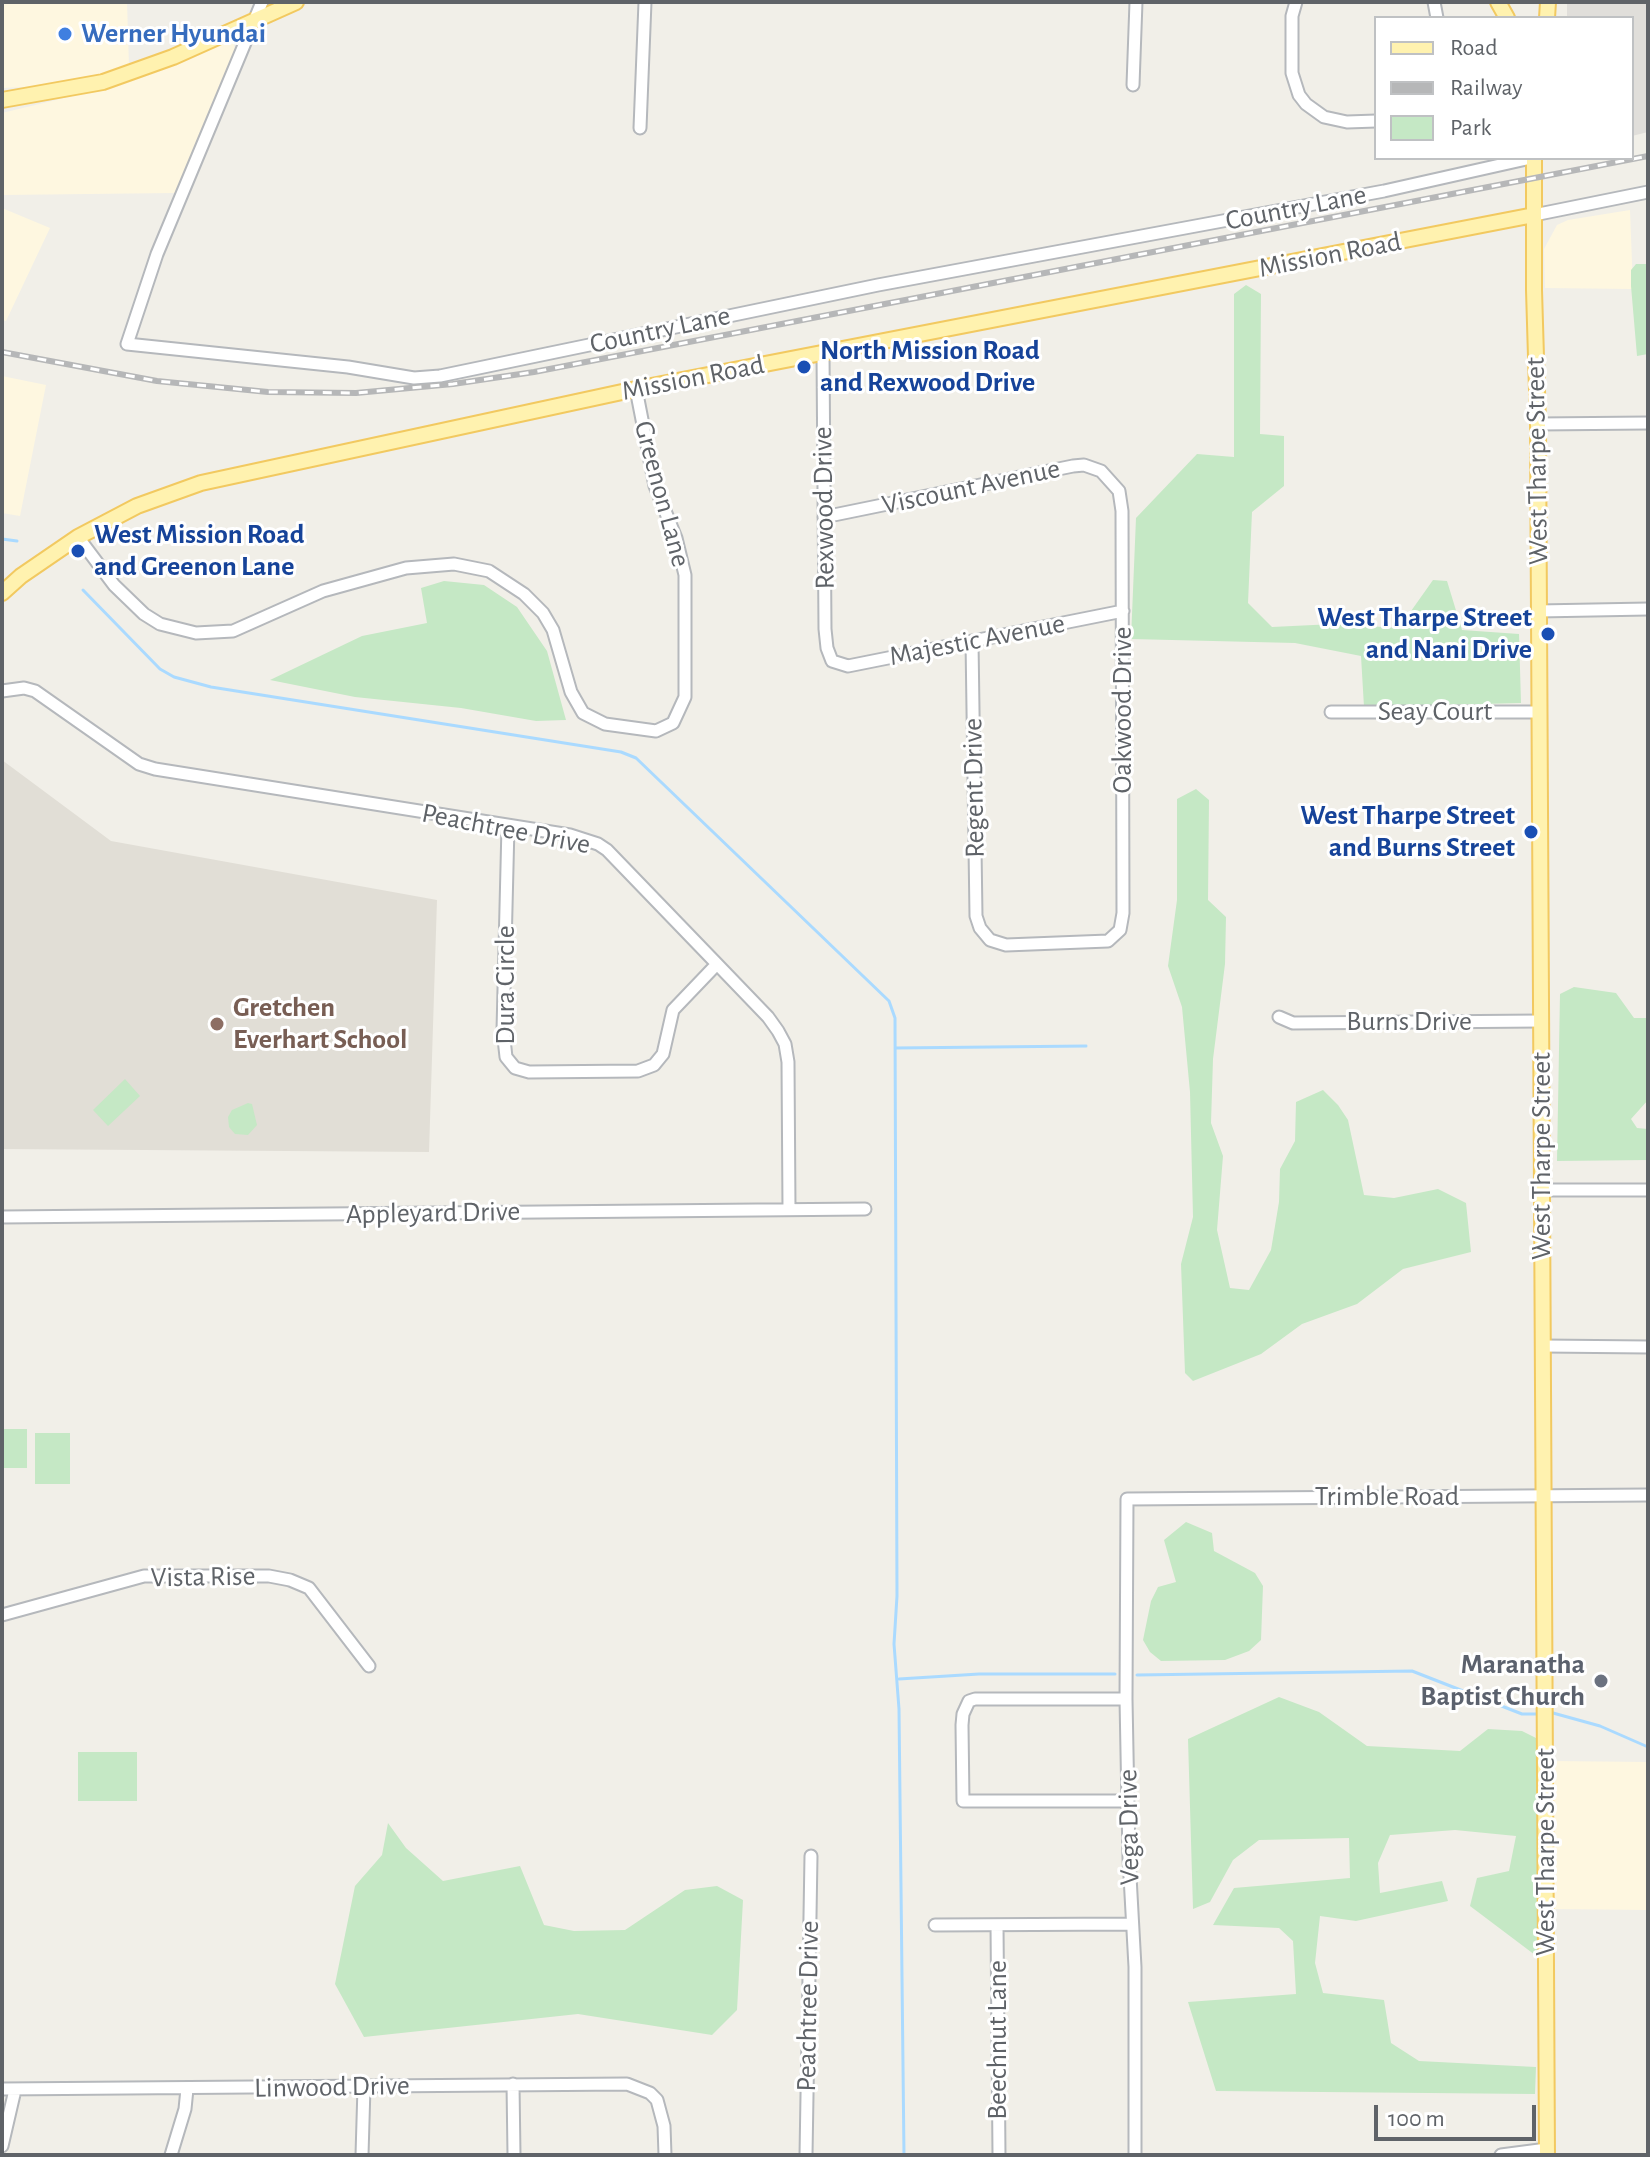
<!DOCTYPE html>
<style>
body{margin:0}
#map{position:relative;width:1650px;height:2157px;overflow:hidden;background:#f1efe8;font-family:"Alegreya Sans",sans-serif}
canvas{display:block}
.frame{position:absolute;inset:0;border:4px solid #5f6368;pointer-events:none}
.legend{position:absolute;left:1374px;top:16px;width:260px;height:144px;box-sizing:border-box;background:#fff;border:2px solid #bfc1c3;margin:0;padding:10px 14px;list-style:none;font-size:24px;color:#5f6368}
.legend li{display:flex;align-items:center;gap:16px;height:40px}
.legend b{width:40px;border:2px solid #bfc1c3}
.scale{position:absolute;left:1374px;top:2105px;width:162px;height:36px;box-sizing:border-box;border:4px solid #5f6368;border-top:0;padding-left:10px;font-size:24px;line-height:28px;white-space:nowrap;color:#5f6368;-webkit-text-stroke:6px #fff;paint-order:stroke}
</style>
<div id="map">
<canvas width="1650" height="2157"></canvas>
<div class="frame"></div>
<ul class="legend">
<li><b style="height:10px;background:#fff2af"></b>Road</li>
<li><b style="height:10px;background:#b6b7b8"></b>Railway</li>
<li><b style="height:22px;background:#c5e8c5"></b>Park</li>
</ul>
<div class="scale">100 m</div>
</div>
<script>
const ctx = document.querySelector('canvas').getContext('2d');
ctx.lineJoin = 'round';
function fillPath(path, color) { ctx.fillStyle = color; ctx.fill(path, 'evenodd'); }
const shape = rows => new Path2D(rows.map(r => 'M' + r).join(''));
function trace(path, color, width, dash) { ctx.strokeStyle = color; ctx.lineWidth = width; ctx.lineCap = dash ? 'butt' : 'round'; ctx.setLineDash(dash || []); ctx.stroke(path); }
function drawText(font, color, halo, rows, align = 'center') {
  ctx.font = font + ' "Alegreya Sans",sans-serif'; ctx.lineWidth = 6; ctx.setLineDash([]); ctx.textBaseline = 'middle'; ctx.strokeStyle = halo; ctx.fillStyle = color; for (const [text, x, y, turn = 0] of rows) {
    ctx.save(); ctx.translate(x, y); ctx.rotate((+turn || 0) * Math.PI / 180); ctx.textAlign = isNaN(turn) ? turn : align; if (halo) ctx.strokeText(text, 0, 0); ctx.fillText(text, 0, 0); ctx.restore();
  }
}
const commercial = shape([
 [2,2,127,2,129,66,91,78,45,86,2,88],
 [233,39,236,55,175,193,2,195,2,113,110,87],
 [2,208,50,228,6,321,2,320],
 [1630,210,1633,289,1545,288,1544,249,1557,225,1568,220],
 [2,376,46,385,20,516,2,513],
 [1551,1761,1648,1762,1648,1910,1553,1909]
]);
const industrial = shape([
 [1567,2,1648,2,1648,132,1632,136,1632,18,1567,18]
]);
const education = shape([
 [2,760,111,841,437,900,429,1152,2,1149]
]);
const green = shape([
 [1636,264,1648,264,1648,354,1637,356,1631,286,1631,270],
 [1246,285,1261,294,1260,434,1284,436,1284,486,1252,512,1248,603,1272,627,1334,624,1399,628,1433,580,1447,581,1462,630,1519,634,1521,703,1364,707,1361,656,1295,643,1131,639,1136,518,1197,454,1234,457,1234,294],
 [444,581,484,585,517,607,547,651,566,720,536,721,461,708,355,697,270,680,362,636,427,623,421,588],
 [1196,789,1209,800,1208,900,1226,917,1225,964,1213,1059,1211,1123,1223,1156,1217,1230,1230,1288,1249,1290,1271,1250,1279,1202,1280,1169,1295,1141,1296,1102,1323,1090,1338,1105,1348,1120,1364,1195,1394,1198,1438,1189,1466,1203,1471,1252,1403,1269,1357,1304,1302,1324,1261,1354,1193,1381,1185,1373,1181,1264,1193,1217,1190,1092,1182,1007,1168,966,1177,900,1177,799],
 [1574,987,1616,993,1634,1018,1648,1018,1648,1100,1631,1119,1637,1128,1648,1129,1648,1160,1557,1161,1560,994],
 [125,1079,140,1096,108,1126,93,1110],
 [248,1103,252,1104,257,1125,248,1135,235,1134,229,1127,228,1117,232,1110],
 [2,1429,27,1429,27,1468,2,1468],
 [35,1433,70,1433,70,1484,35,1484],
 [1186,1522,1212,1533,1214,1551,1255,1573,1263,1586,1261,1640,1249,1651,1225,1660,1161,1661,1150,1652,1143,1640,1151,1601,1158,1587,1176,1582,1164,1540],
 [1279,1697,1319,1712,1367,1746,1460,1751,1488,1729,1522,1731,1538,1739,1539,1958,1470,1906,1477,1878,1509,1871,1516,1836,1455,1830,1390,1835,1378,1863,1380,1893,1442,1881,1448,1901,1356,1921,1320,1916,1315,1963,1323,1993,1384,2000,1391,2043,1419,2061,1536,2067,1535,2094,1216,2091,1188,2002,1296,1994,1293,1941,1279,1928,1213,1925,1234,1888,1350,1878,1349,1838,1259,1840,1233,1860,1210,1902,1193,1909,1188,1739],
 [78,1752,137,1752,137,1801,78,1801],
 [388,1823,406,1848,443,1881,520,1866,544,1925,574,1931,625,1930,685,1890,717,1886,743,1900,737,2010,712,2035,578,2014,364,2037,335,1984,355,1886,382,1855]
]);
const stream = shape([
 [2,539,17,541],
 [83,590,160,669,174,677,211,687,621,752,636,758,889,1001,895,1018,897,1596,894,1644,899,1709,904,2155],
 [895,1048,1086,1046],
 [1137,1675,1412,1671,1522,1714,1538,1714],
 [899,1679,979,1674,1115,1674],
 [1553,1713,1600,1726,1648,1747]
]);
const minor = shape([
 [262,2,157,254,127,344,348,367,414,378,440,376,878,285,1384,191,1531,158],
 [1296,2,1292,16,1292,73,1299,95,1306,104,1324,117,1347,122,1376,121],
 [1434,2,1437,18],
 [1133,85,1136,2],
 [640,128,645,2],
 [1534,215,1648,192],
 [823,353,825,629,827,648,832,661,848,666,1123,611],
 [1538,424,1648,423],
 [824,517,1073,466,1084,465,1101,471,1119,491,1122,511,1123,913,1120,930,1108,941,1006,945,990,940,980,928,976,916,972,641],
 [78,537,114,585,144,614,160,624,196,633,233,631,323,591,406,568,454,564,489,571,524,594,543,613,553,630,571,692,583,713,605,724,656,731,673,723,685,697,685,575,676,538,655,486,636,389],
 [1538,611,1648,609],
 [2,691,24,688,35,691,139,764,155,769,570,835,598,844,607,850,717,964,768,1017,778,1031,785,1044,788,1062,789,1209],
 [1331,712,1539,712],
 [508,826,503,1030,506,1057,515,1068,529,1072,638,1071,654,1065,663,1054,673,1010,717,964],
 [1279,1017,1293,1023,1541,1021],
 [1542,1190,1648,1190],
 [2,1217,865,1209],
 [1543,1346,1648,1347],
 [2,1615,144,1576,269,1576,290,1580,309,1588,369,1666],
 [1126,1699,975,1699,969,1701,963,1714,962,1725,963,1801,1128,1801],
 [935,1925,1132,1924],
 [997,1925,999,2155],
 [513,2084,514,2155],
 [2,2089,627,2084,650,2093,657,2100,664,2126,665,2155],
 [2,2146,15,2090],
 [171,2155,185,2109,187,2089],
 [362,2155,364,2087],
 [806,2155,811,1856],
 [1135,2155,1135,1967,1129,1858,1126,1699,1127,1499,1648,1495],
 [1501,2155,1547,2149]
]);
const major = shape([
 [1498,2,1507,18],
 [1547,18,1548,2],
 [2,100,103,82,173,57,296,2],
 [1534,158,1534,290,1538,424,1547,2155],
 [2,593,21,576,78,537,137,506,201,483,636,389,1534,215]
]);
const rail = shape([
 [2,352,157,381,268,392,356,393,453,384,534,372,1648,156]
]);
const markers = [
 [65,34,8,"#3f7fe0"],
 [804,367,8,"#1a4fb4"],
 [78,551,8,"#1a4fb4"],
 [1548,634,8,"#1a4fb4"],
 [1531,832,8,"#1a4fb4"],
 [217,1024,8,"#8d6e63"],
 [1601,1681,8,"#6b7280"]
];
const shopNames = [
 ["Werner Hyundai",81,34]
];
const streetNames = [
 ["Country Lane",1296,208,-11],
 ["Mission Road",1330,255,-11],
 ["Country Lane",660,330,-12],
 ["Mission Road",693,378,-11],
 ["West Tharpe Street",1537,461,-91],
 ["Viscount Avenue",971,487,-12],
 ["Greenon Lane",662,494,75],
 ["Rexwood Drive",824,508,-91],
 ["Majestic Avenue",977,640,-11],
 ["Oakwood Drive",1123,710,-90],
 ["Seay Court",1435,712],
 ["Regent Drive",974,788,-91],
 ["Peachtree Drive",506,829,11],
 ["Dura Circle",506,985,-90],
 ["Burns Drive",1409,1022],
 ["West Tharpe Street",1542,1156,-90],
 ["Appleyard Drive",433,1213,-1],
 ["Trimble Road",1387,1497],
 ["Vista Rise",203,1577,-1],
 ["Vega Drive",1129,1827,-91],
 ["West Tharpe Street",1546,1852,-90],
 ["Peachtree Drive",808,2006,-89],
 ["Beechnut Lane",998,2040,-90],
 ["Linwood Drive",332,2087,-1]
];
const transitNames = [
 ["North Mission Road",820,351],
 ["and Rexwood Drive",820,383],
 ["West Mission Road",94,535],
 ["and Greenon Lane",94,567],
 ["West Tharpe Street",1532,618,"right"],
 ["and Nani Drive",1532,650,"right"],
 ["West Tharpe Street",1515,816,"right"],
 ["and Burns Street",1515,848,"right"]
];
const educationNames = [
 ["Gretchen",233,1008],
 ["Everhart School",233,1040]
];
const worshipNames = [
 ["Maranatha",1585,1665],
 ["Baptist Church",1585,1697]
];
fillPath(commercial, '#fef7e0');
fillPath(industrial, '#e0deda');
fillPath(education, '#e1ded6');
fillPath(green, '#c5e8c5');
trace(stream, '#aadaff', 3);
trace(minor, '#b5b8bc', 15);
trace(major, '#f2c960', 18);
trace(minor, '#fff', 11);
trace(major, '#fff2af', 14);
trace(rail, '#b6b7b8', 6);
trace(rail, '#fff', 3, [9]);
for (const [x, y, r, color] of markers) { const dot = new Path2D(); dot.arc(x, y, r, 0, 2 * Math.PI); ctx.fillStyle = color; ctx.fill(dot); trace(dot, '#fff', 3); }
drawText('bold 28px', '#366cbe', '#fff', shopNames, 'left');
drawText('28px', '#5f6368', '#fff', streetNames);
drawText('bold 28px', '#164399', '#fff', transitNames, 'left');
drawText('bold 28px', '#785e54', '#fff', educationNames, 'left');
drawText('bold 28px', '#5b616d', '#fff', worshipNames, 'right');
</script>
